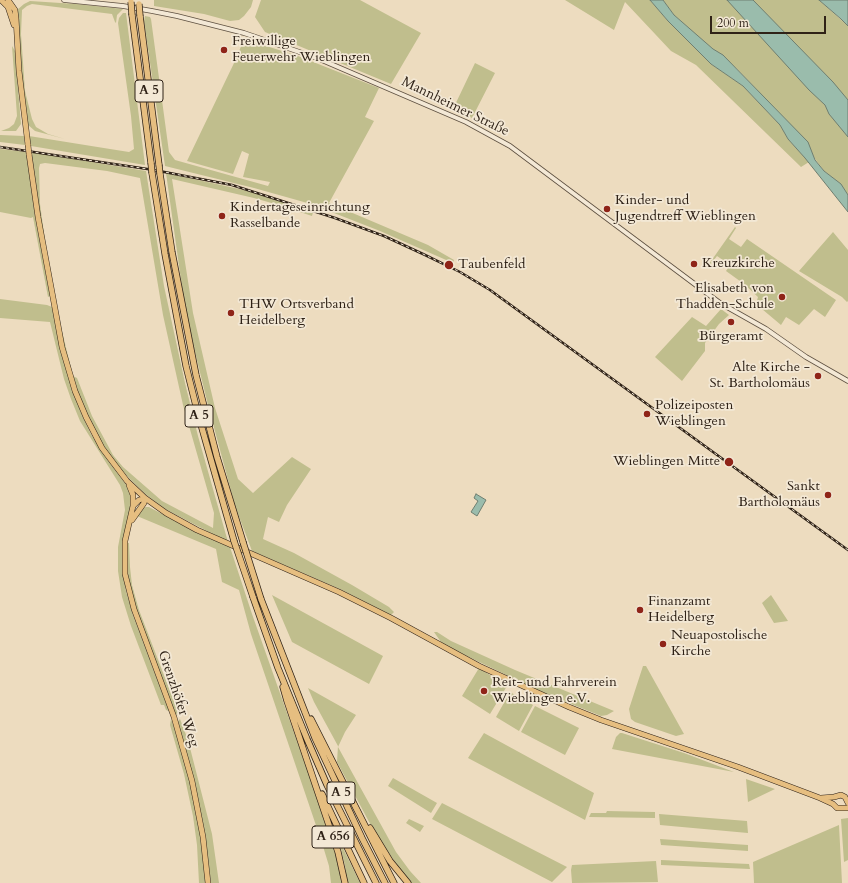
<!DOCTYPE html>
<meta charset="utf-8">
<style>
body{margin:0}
#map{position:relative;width:848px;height:883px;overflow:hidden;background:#eddcbf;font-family:Cardo,serif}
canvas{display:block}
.scale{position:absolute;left:710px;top:16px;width:116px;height:18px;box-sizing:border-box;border:2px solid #2f2217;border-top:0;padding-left:5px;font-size:12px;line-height:14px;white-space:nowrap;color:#2f2217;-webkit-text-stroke:3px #f3e8d5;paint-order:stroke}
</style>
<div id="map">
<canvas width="848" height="883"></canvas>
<div class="scale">200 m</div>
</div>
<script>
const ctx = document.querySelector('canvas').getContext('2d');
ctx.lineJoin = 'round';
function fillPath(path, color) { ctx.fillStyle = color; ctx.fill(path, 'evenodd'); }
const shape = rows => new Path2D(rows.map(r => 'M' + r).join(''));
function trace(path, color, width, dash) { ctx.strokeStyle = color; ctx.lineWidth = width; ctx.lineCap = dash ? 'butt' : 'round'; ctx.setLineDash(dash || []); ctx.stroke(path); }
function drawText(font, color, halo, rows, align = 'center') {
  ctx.font = font + ' Cardo,serif'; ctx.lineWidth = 3.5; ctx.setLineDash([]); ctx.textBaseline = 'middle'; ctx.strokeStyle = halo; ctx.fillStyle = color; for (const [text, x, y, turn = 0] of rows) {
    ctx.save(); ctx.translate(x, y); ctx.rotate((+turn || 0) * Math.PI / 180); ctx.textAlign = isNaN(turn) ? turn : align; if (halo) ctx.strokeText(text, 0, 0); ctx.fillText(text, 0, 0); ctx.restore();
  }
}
const green = shape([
 [154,0,253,0,251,7,244,16,239,20,230,21,204,14,154,6],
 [261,0,360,0,421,33,391,84,265,32,255,17],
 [565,0,650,0,668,21,711,64,743,86,780,125,788,139,809,162,801,167,696,65,671,51,625,2,614,30],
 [663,0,819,0,848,26,848,195,839,183,824,171,787,121,737,69,698,37,674,15],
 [30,1,76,4,123,9,117,15,116,23,115,22,112,14,32,4,27,6,22,10,21,34,25,91,32,119,36,127,48,134,65,139,35,131,27,124,23,95,17,10,24,4],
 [123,13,126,13,145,165,31,146,29,136,110,149,129,152,134,149,131,116,118,23,119,18],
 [145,16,150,17,151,19,169,152,175,160,268,186,270,182,243,177,249,154,242,151,233,174,187,161,235,61,244,39,298,56,379,88,365,117,374,121,329,203,428,245,454,260,453,263,380,231,311,204,254,188,165,166,144,21],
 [12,46,15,51,21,124,16,131,1,131,9,128,14,124,17,116],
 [475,63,495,73,472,118,453,109],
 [0,135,24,136,25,145,0,142],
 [0,149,27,152,35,217,50,296,48,297,33,217,31,218,0,212],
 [31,152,146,171,164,286,185,383,198,436,228,542,165,509,145,494,119,468,102,445,92,427,73,381,63,342,58,315,73,376,77,378,92,416,113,455,123,467,162,501,213,528,214,513,183,405,163,315,140,178,107,171,45,163,40,164,39,168,40,204,47,255,55,296,55,301,45,248],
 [166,173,253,192,313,212,312,216,282,206,254,198,172,179,193,313,215,408,238,479,253,493,292,457,311,469,287,505,279,522,268,517,263,539,294,553,352,585,389,607,394,612,391,615,342,590,252,551,235,506,208,405,194,348,183,294],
 [735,227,736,228,729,239,741,247,747,239,836,300,825,317,814,309,799,325,786,317,781,325,756,304,758,297,744,284,726,271,730,265,717,256,710,265,709,264],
 [833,232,848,250,848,301,847,302,842,297,799,271],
 [0,299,47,305,52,307,72,390,82,415,91,434,104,455,127,486,131,497,131,503,123,571,126,591,133,615,169,711,166,710,164,705,161,705,131,626,122,597,118,571,118,547,125,510,123,493,120,485,80,421,71,399,64,379,50,322,0,318],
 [721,309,729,315,719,324,705,343,705,351,682,381,655,357,692,317,706,326],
 [146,507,149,507,183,525,230,547,252,614,333,843,340,874,341,883,331,883,329,866,322,843,251,634,239,590,222,582,216,549,137,516,143,508],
 [127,543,129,543,130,567,132,585,139,610,178,712,176,715,174,713,134,607,127,571],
 [272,595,383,656,369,684,292,642],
 [771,595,788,621,774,623,762,603],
 [434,632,437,632,451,641,515,670,614,711,607,715,601,716,544,693,448,647,441,642],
 [643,666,646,666,684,734,676,736,635,722,631,719,629,709],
 [479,668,507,686,490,714,462,696],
 [308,688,356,715,345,732,338,747,396,852,410,871,421,883,411,883,402,872,375,833,337,762,338,746,314,702],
 [510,692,533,705,519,731,496,717],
 [535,706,579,728,565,755,521,732],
 [171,719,178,737,187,768,199,827,206,883,199,883,197,845,193,816,184,774,170,725],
 [180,719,188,740,212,834,219,883,211,883,203,823,193,776,177,722],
 [484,733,594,793,585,820,468,758],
 [620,733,622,733,684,753,734,772,612,749,616,737],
 [393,778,437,803,431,813,388,786],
 [746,779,775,789,748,802],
 [442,803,567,867,552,882,432,819],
 [607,811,655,812,655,818,589,817,591,813,606,813],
 [659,814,747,821,748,833,660,825],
 [848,818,848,860,844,862,841,819],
 [409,819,424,826,420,832,406,823],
 [839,825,842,883,754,883,753,862],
 [660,839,748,845,748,851,661,845],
 [339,840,360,883,347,883,345,866],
 [661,860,749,864,750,869,661,865],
 [656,861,658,882,572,883,571,870,572,865]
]);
const water = shape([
 [650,0,663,0,674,15,713,49,723,55,808,142,815,160,824,171,841,184,848,195,848,212,805,158,788,139,780,125,743,86,711,64,668,21,650,0],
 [727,0,753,0,833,82,848,100,848,137,829,114,825,105,809,90,727,0],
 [819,0,848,0,848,26,841,19,819,0],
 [476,494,486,500,477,516,471,512,478,501,474,498,476,494]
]);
const minor = shape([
 [64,0,123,6,152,11,177,16,244,33,317,58,466,122,510,146,720,303,766,329,806,357,848,381]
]);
const major = shape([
 [1,0,8,7,14,25],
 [8,0,15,10,16,18,19,71,28,145],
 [29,154,38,217,54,303,62,347,75,391,86,417,102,448,127,481,145,498,166,513,197,530,339,592,391,618,479,666,569,707,601,720,738,767,820,798,833,804,837,808,848,808],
 [129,485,133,495,133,506],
 [145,498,139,500,133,506,125,541,125,574,134,609,174,717,192,781,203,837,208,883],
 [132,520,144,503,145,498],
 [821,798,834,797,841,795,845,797,848,803]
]);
const highway = shape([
 [132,15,151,163],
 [140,16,159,165],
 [152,173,165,254,186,366,198,414,234,541],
 [160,174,172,252,196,375,217,457,243,542],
 [253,597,278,668,307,739,327,785,376,883],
 [261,599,315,738,362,838,385,883],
 [283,687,287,701,338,852,345,883],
 [311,719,394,883],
 [322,794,364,883],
 [370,828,390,861,408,883]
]);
const rail = shape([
 [0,147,154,170,232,185,335,218,384,236,423,254,460,272,490,290,848,550]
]);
const majorBridge = shape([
 [28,145,29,154]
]);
const highwayBridge = shape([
 [131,2,132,15],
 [139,4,140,16],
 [151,163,152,173],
 [159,165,160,174],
 [234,541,253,597],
 [243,542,261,599]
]);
const markers = [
 [224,50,4,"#8f2418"],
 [607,209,4,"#8f2418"],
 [222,216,4,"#8f2418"],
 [694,264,4,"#8f2418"],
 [449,265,5,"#8f2418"],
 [782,297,4,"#8f2418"],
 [231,313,4,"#8f2418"],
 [731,322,4,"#8f2418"],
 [818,376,4,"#8f2418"],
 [647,414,4,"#8f2418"],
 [729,462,5,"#8f2418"],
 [828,495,4,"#8f2418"],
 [640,610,4,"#8f2418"],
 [663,644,4,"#8f2418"],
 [484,691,4,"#8f2418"]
];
const shields = [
 [149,91,28],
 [199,416,28],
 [341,793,28],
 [333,837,42]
];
const shieldNames = [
 ["A 5",149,91],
 ["A 5",199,416],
 ["A 5",341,793],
 ["A 656",333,837]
];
const poiNames = [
 ["Freiwillige",232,42],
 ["Feuerwehr Wieblingen",232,58],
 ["Kinder- und",615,201],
 ["Jugendtreff Wieblingen",615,217],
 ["Kindertageseinrichtung",230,208],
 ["Rasselbande",230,224],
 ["Kreuzkirche",702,264],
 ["Taubenfeld",458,265],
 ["Elisabeth von",774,289,"right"],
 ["Thadden-Schule",774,305,"right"],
 ["THW Ortsverband",239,305],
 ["Heidelberg",239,321],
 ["Bürgeramt",731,337,"center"],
 ["Alte Kirche -",810,368,"right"],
 ["St. Bartholomäus",810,384,"right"],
 ["Polizeiposten",655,406],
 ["Wieblingen",655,422],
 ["Wieblingen Mitte",720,462,"right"],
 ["Sankt",820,487,"right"],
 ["Bartholomäus",820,503,"right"],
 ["Finanzamt",648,602],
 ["Heidelberg",648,618],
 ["Neuapostolische",671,636],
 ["Kirche",671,652],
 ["Reit- und Fahrverein",492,683],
 ["Wieblingen e.V.",492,699]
];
const streetNames = [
 ["Mannheimer Straße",455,107,26],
 ["Grenzhöfer Weg",178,699,71]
];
fillPath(green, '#c0be8d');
fillPath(water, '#9abcac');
trace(water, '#6f7e70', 1);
trace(minor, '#5e5041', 5.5);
trace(major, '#2f2217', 6);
trace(highway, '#2f2217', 7);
trace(minor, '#f3e8d5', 4);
trace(major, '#e6be80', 5);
trace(highway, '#e6be80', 5.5);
trace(rail, '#2f2217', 2.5);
trace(rail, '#f3e8d5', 1, [3]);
trace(majorBridge, '#2f2217', 6, []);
trace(highwayBridge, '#2f2217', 7, []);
trace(majorBridge, '#e6be80', 5);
trace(highwayBridge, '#e6be80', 5.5);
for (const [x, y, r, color] of markers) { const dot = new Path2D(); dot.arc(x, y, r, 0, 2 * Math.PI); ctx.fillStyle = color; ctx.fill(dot); trace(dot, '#f3e8d5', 1.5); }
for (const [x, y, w] of shields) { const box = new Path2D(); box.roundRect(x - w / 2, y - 11, w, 22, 3); ctx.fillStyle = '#f3e8d5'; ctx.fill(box); trace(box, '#2f2217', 1); }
drawText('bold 13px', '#2f2217', null, shieldNames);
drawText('14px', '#2f2217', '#f3e8d5', poiNames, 'left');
drawText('14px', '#2f2217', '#f3e8d5', streetNames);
</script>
